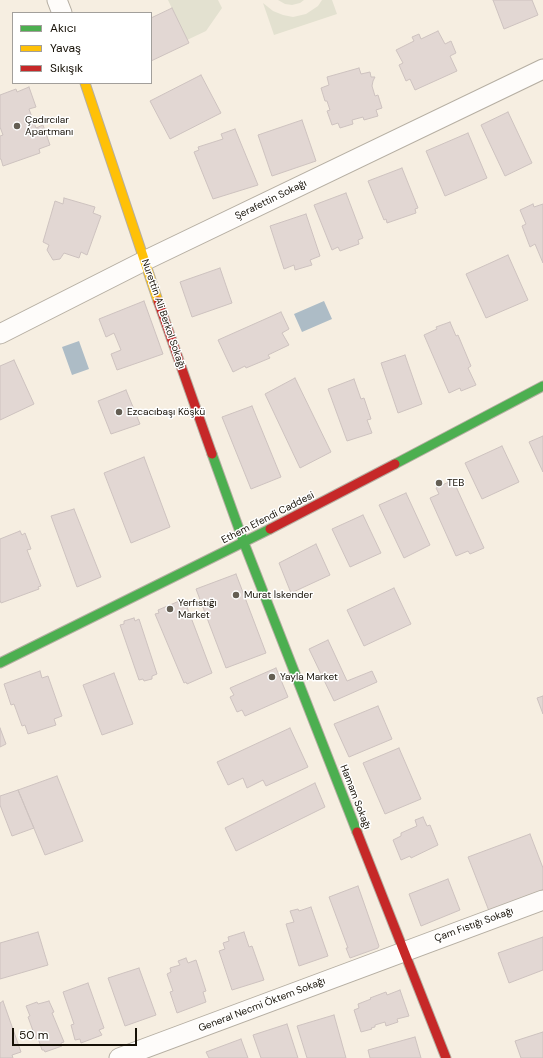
<!DOCTYPE html>
<meta charset="utf-8">
<style>
body{margin:0}
#map{position:relative;width:543px;height:1058px;overflow:hidden;background:#f6eee1;font-family:"DM Sans",sans-serif}
canvas{display:block}
.legend{position:absolute;left:12px;top:12px;width:140px;height:72px;box-sizing:border-box;background:#fff;border:1px solid #a29f9b;margin:0;padding:5px 7px;list-style:none;font-size:12px;color:#161006}
.legend li{display:flex;align-items:center;gap:8px;height:20px}
.legend b{width:20px;border:1px solid #a29f9b}
.scale{position:absolute;left:12px;top:1028px;width:125px;height:18px;box-sizing:border-box;border:2px solid #161006;border-top:0;padding-left:5px;font-size:12px;line-height:14px;white-space:nowrap;color:#161006;-webkit-text-stroke:3px #fff;paint-order:stroke}
</style>
<div id="map">
<canvas width="543" height="1058"></canvas>
<ul class="legend">
<li><b style="height:5px;background:#4caf50"></b>Akıcı</li>
<li><b style="height:5px;background:#ffc107"></b>Yavaş</li>
<li><b style="height:5px;background:#c62828"></b>Sıkışık</li>
</ul>
<div class="scale">50 m</div>
</div>
<script>
const ctx = document.querySelector('canvas').getContext('2d');
ctx.lineJoin = 'round';
function fillPath(path, color) { ctx.fillStyle = color; ctx.fill(path, 'evenodd'); }
const shape = rows => new Path2D(rows.map(r => 'M' + r).join(''));
function trace(path, color, width, dash) { ctx.strokeStyle = color; ctx.lineWidth = width; ctx.lineCap = dash ? 'butt' : 'round'; ctx.setLineDash(dash || []); ctx.stroke(path); }
function drawText(font, color, halo, rows, align = 'center') {
  ctx.font = font + ' "DM Sans",sans-serif'; ctx.lineWidth = 3; ctx.setLineDash([]); ctx.textBaseline = 'middle'; ctx.strokeStyle = halo; ctx.fillStyle = color; for (const [text, x, y, turn = 0] of rows) {
    ctx.save(); ctx.translate(x, y); ctx.rotate((+turn || 0) * Math.PI / 180); ctx.textAlign = isNaN(turn) ? turn : align; if (halo) ctx.strokeText(text, 0, 0); ctx.fillText(text, 0, 0); ctx.restore();
  }
}
const green = shape([
 [168,0,218,0,222,8,206,31,187,40],
 [278,0,304,0,300,3,292,5,285,4],
 [322,0,332,0,337,14,274,35,263,3,273,11,283,15,293,17,306,14,318,6]
]);
const water = shape([
 [324,301,332,319,302,332,294,314],
 [79,341,89,369,72,375,62,347]
]);
const building = shape([
 [493,0,532,0,538,15,504,29,493,0],
 [172,8,189,43,151,61,151,18,172,8],
 [438,31,445,44,451,41,456,53,450,56,457,71,415,90,410,79,406,81,399,65,403,63,396,50,414,41,412,37,419,34,421,39,438,31],
 [359,68,361,74,370,72,371,77,375,77,373,81,372,86,375,96,378,95,382,108,376,110,378,116,364,120,363,117,352,120,353,124,340,128,338,123,332,125,327,111,330,110,327,101,325,101,321,88,329,85,327,77,359,68],
 [201,75,221,113,170,139,150,101,201,75],
 [29,87,36,107,29,109,36,128,43,125,50,145,39,149,40,153,3,166,1,159,0,159,0,136,3,135,0,127,0,95,16,89,17,92,29,87],
 [508,112,532,163,505,176,481,125,508,112],
 [302,120,316,161,272,176,258,135,302,120],
 [235,129,258,185,213,199,194,152,199,150,198,147,223,139,221,134,235,129],
 [468,133,487,178,445,196,426,151,468,133],
 [402,168,418,208,415,209,416,213,387,223,386,219,384,220,368,181,402,168],
 [346,193,363,238,358,240,359,244,340,251,338,247,332,250,314,205,346,193],
 [64,198,95,207,93,213,101,216,87,255,81,252,79,258,64,253,60,259,53,260,47,250,49,245,43,242,55,201,63,204,64,198],
 [533,204,534,207,543,204,543,263,535,244,530,247,522,226,526,224,520,210,533,204],
 [306,214,320,256,310,260,312,265,295,270,294,265,284,269,270,226,306,214],
 [508,255,528,300,486,318,466,274,508,255],
 [220,268,232,303,192,317,180,282,220,268],
 [144,301,163,354,117,370,111,354,121,350,114,333,106,337,99,319,144,301],
 [281,312,289,329,282,333,289,345,268,355,270,358,246,368,245,366,233,372,218,340,281,312],
 [450,322,456,336,458,335,471,366,468,368,476,385,461,391,460,388,449,393,424,335,437,329,436,327,450,322],
 [405,355,422,404,398,413,381,363,405,355],
 [14,360,34,404,0,420,0,366,14,360],
 [295,378,331,452,300,468,265,394,295,378],
 [354,379,361,399,364,398,371,419,367,420,372,433,347,441,328,389,354,379],
 [126,390,140,424,111,434,98,401,126,390],
 [252,406,281,477,251,489,222,417,252,406],
 [543,436,543,472,529,442,543,436],
 [502,446,519,482,482,499,465,463,502,446],
 [144,457,170,527,131,543,104,473,144,457],
 [453,480,484,548,470,554,468,551,456,556,430,498,439,494,436,488,453,480],
 [406,493,430,545,404,558,379,505,406,493],
 [74,509,101,577,77,587,51,516,74,509],
 [363,515,381,553,350,567,332,529,363,515],
 [20,531,22,535,25,533,31,549,27,550,41,586,38,587,39,589,1,603,0,600,0,539,20,531],
 [316,544,330,575,291,593,279,563,316,544],
 [236,574,266,653,226,668,196,589,236,574],
 [394,588,411,624,364,646,347,610,394,588],
 [184,599,212,673,187,684,186,682,184,683,155,614,159,613,158,610,184,599],
 [134,618,135,621,139,619,157,674,152,676,152,679,144,681,143,679,139,680,120,625,124,624,124,621,134,618],
 [328,640,347,681,372,671,377,682,334,701,309,649,328,640],
 [276,668,288,697,245,716,242,710,237,712,230,697,234,695,230,688,276,668],
 [40,671,42,678,48,676,62,716,54,719,56,725,28,734,25,725,22,726,14,704,11,705,4,684,40,671],
 [114,673,133,724,102,735,83,685,114,673],
 [543,696,543,714,537,698,543,696],
 [378,706,392,739,349,757,334,724,378,706],
 [0,728,6,744,0,747,0,728],
 [290,728,308,767,266,786,263,780,247,788,243,778,228,785,217,762,290,728],
 [399,748,421,799,385,814,363,763,399,748],
 [57,776,83,841,45,855,18,790,57,776],
 [315,783,325,807,236,851,225,828,315,783],
 [18,790,34,828,12,836,0,805,0,796,18,790],
 [423,817,427,826,430,825,438,845,411,858,410,856,401,860,393,840,401,836,401,833,417,826,415,820,423,817],
 [530,834,543,868,543,890,489,911,468,857,530,834],
 [448,879,460,910,421,926,409,894,448,879],
 [358,886,379,946,378,948,350,958,346,948,348,948,329,897,358,886],
 [311,907,328,956,299,966,286,924,294,922,290,911,298,909,299,911,311,907],
 [38,932,48,965,0,979,0,943,38,932],
 [244,932,249,947,252,946,264,980,232,990,219,951,225,949,223,943,229,941,228,937,244,932],
 [543,937,543,970,509,983,498,953,543,937],
 [186,958,188,963,196,960,206,991,203,992,206,1002,177,1013,170,992,173,991,167,974,171,972,170,968,180,965,178,961,186,958],
 [139,968,156,1015,125,1026,108,978,139,968],
 [88,983,104,1028,99,1030,102,1035,81,1043,80,1039,75,1040,71,1025,74,1024,63,992,88,983],
 [400,990,409,1016,397,1019,398,1022,386,1026,385,1022,375,1025,375,1027,371,1028,372,1029,361,1032,354,1010,359,1008,358,1004,371,999,370,998,386,992,387,995,400,990],
 [3,1001,21,1052,12,1055,13,1058,0,1058,0,1003,3,1001],
 [49,1001,54,1012,52,1013,64,1042,61,1043,62,1046,45,1052,44,1050,42,1050,38,1038,36,1039,28,1017,30,1016,26,1006,37,1002,38,1004,49,1001],
 [334,1015,346,1058,307,1058,297,1026,334,1015],
 [287,1024,298,1058,261,1058,253,1035,287,1024],
 [543,1032,543,1058,521,1058,515,1041,543,1032],
 [415,1037,421,1058,370,1058,368,1050,415,1037],
 [241,1039,248,1058,209,1058,206,1052,241,1039]
]);
const street = shape([
 [57,0,62,13],
 [0,334,144,261,543,69],
 [119,1058,543,900]
]);
const fast = shape([
 [212,454,244,543,357,832],
 [395,464,543,386],
 [0,663,270,529]
]);
const slow = shape([
 [85,83,158,301]
]);
const jam = shape([
 [158,301,212,454],
 [270,529,395,464],
 [357,832,446,1058]
]);
const markers = [
 [17,126,4,"#645e53"],
 [119,412,4,"#645e53"],
 [439,483,4,"#645e53"],
 [236,595,4,"#645e53"],
 [170,609,4,"#645e53"],
 [272,677,4,"#645e53"]
];
const poiNames = [
 ["Çadırcılar",25,120],
 ["Apartmanı",25,132],
 ["Ezcacıbaşı Köşkü",127,412],
 ["TEB",447,483],
 ["Murat İskender",244,595],
 ["Yerfıstığı",178,603],
 ["Market",178,615],
 ["Yayla Market",280,677]
];
const streetNames = [
 ["Şerafettin Sokağı",271,200,-26],
 ["Nurettin Ali Berkol Sokağı",163,314,71],
 ["Ethem Efendi Caddesi",268,518,-27],
 ["Hamam Sokağı",355,797,69],
 ["Çam Fıstığı Sokağı",474,925,-20],
 ["General Necmi Öktem Sokağı",262,1005,-21]
];
fillPath(green, '#e3e1d0');
fillPath(water, '#adbcc6');
fillPath(building, '#e2d7d3');
trace(building, '#cdc2bf', 1);
trace(street, '#b5aea2', 21);
trace(fast, '#b5aea2', 11);
trace(slow, '#b5aea2', 11);
trace(jam, '#b5aea2', 11);
trace(street, '#fefcfa', 19);
trace(fast, '#4caf50', 9);
trace(slow, '#ffc107', 9);
trace(jam, '#c62828', 9);
for (const [x, y, r, color] of markers) { const dot = new Path2D(); dot.arc(x, y, r, 0, 2 * Math.PI); ctx.fillStyle = color; ctx.fill(dot); trace(dot, '#fff', 1.5); }
drawText('10px', '#161006', '#fff', poiNames, 'left');
drawText('10px', '#161006', '#fff', streetNames);
</script>
